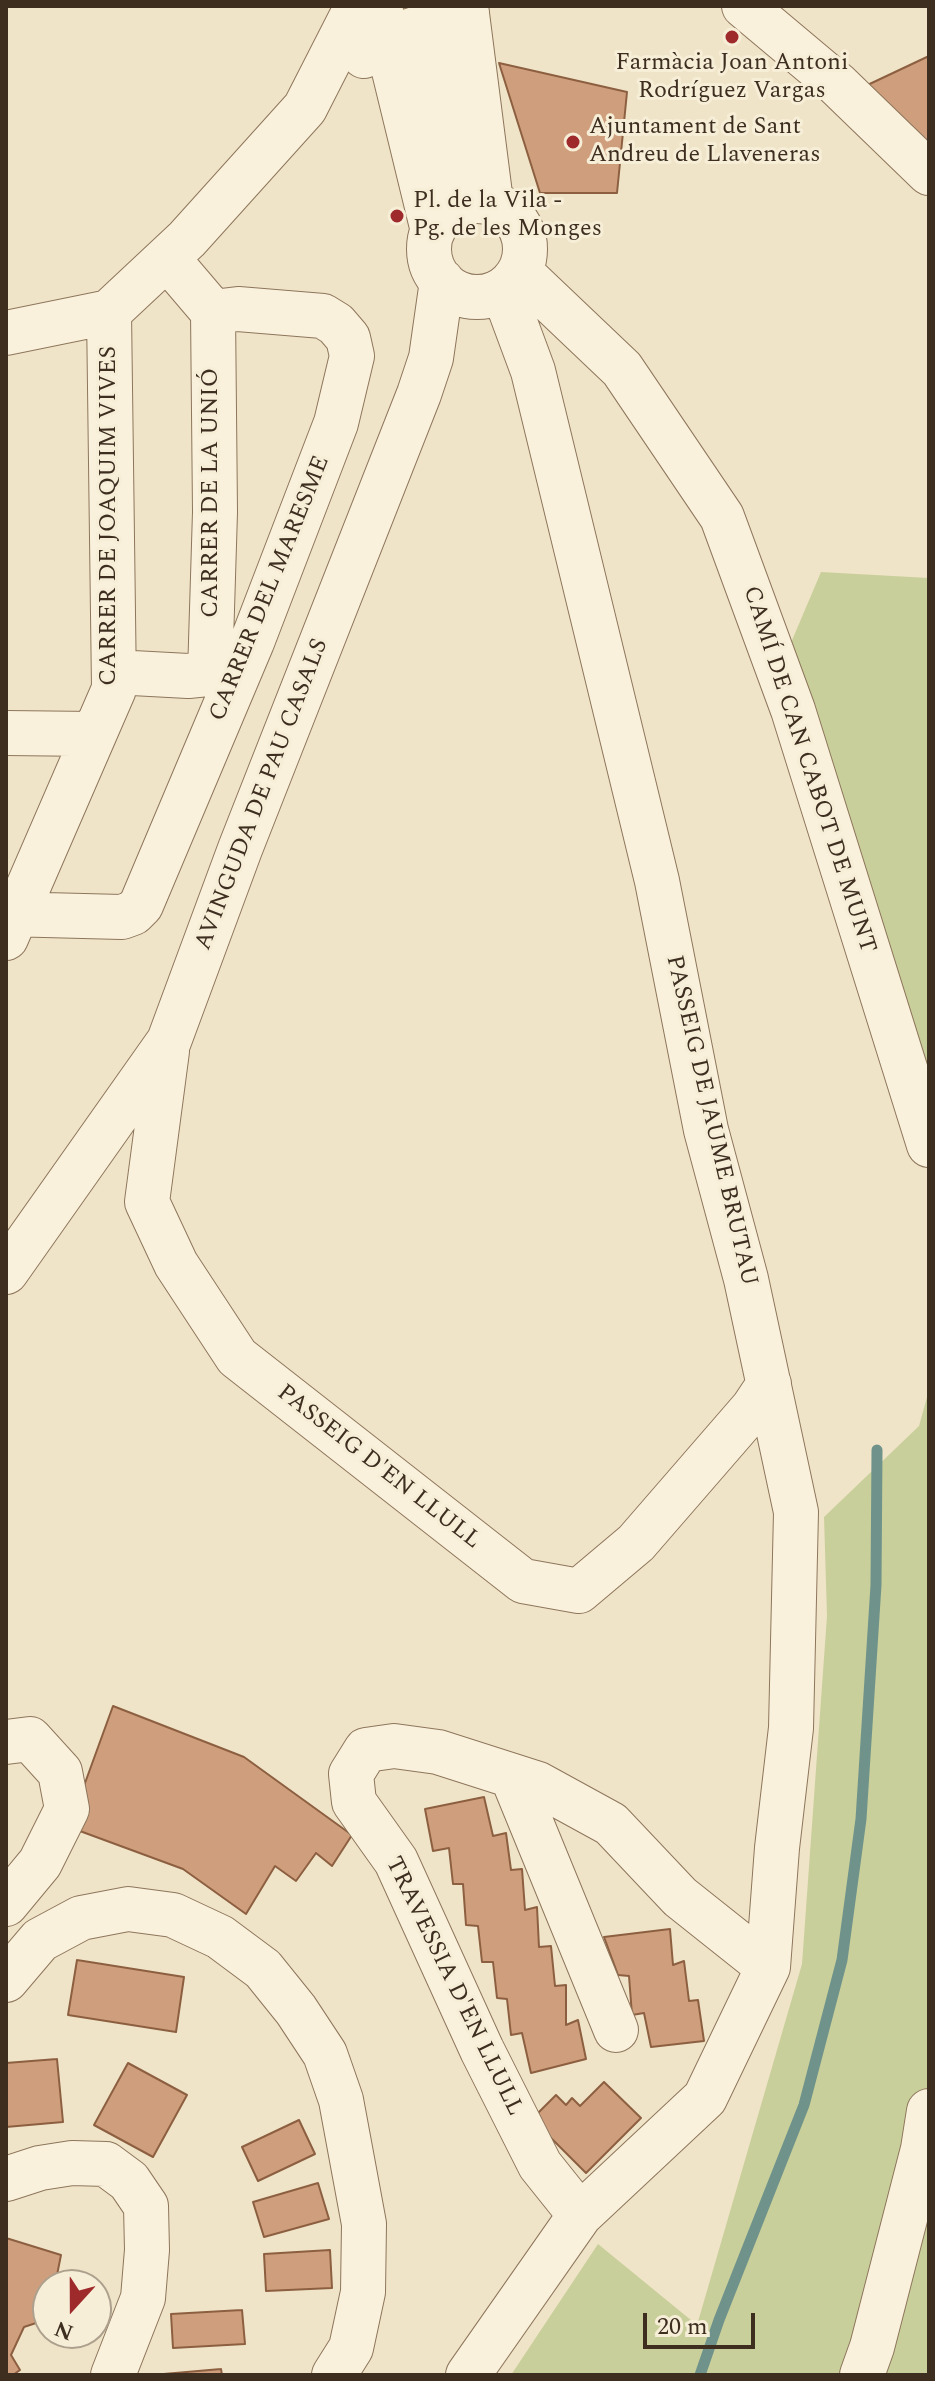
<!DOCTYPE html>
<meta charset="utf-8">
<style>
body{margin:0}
#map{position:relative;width:935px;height:2381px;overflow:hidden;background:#f0e4c8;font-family:Spectral,serif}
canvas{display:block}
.frame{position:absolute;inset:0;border:8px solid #3d2e20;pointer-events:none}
.north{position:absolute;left:32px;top:2269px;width:80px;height:80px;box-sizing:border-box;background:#f7eed8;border:2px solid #ada18e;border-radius:50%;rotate:201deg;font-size:22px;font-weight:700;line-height:32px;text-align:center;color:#3d2e20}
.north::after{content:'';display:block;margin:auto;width:28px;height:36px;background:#9e2a2b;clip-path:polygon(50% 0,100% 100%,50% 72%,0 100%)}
.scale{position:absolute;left:643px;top:2313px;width:112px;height:36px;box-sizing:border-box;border:4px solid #3d2e20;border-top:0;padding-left:10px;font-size:24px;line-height:28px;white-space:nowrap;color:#3d2e20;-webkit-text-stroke:6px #f7eed8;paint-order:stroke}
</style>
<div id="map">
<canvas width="935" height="2381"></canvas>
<div class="frame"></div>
<div class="north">N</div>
<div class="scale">20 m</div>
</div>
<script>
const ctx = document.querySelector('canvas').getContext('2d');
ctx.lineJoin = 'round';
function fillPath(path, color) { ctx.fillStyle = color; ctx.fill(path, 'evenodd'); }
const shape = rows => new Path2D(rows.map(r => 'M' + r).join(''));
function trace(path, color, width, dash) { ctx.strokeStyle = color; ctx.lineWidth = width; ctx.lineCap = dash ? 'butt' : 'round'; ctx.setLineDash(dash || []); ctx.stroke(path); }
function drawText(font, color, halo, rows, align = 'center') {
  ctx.font = font + ' Spectral,serif'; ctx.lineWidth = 6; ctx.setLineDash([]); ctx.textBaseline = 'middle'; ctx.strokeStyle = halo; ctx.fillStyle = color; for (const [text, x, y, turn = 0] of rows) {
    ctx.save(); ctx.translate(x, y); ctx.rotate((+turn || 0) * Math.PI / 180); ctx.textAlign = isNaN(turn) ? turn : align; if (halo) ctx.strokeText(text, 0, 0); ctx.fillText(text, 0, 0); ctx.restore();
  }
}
const green = shape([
 [821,572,929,578,929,1104,790,645],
 [929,1390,929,2375,511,2375,598,2244,697,2325,802,1964,827,1616,824,1517,919,1426]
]);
const stream = shape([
 [700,2375,719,2320,804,2105,842,1960,861,1819,876,1585,877,1450]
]);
const building = shape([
 [929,56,929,159,859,89,929,56],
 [499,63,627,92,617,193,540,193,499,63],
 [113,1706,244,1757,352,1835,332,1866,316,1853,296,1881,275,1866,246,1914,183,1869,69,1827,113,1706],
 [484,1797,493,1836,506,1833,511,1870,522,1869,525,1910,537,1907,539,1947,551,1946,555,1986,566,1985,566,2025,578,2020,586,2059,531,2073,522,2033,511,2035,507,1999,497,1998,493,1962,482,1962,478,1926,466,1925,463,1884,453,1884,449,1848,433,1851,425,1809,484,1797],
 [670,1929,673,1965,684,1961,689,2001,698,2000,704,2041,651,2047,644,2013,632,2015,629,1976,618,1975,604,1937,670,1929],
 [77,1960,184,1977,176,2032,68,2015,77,1960],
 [57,2059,63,2122,6,2127,6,2063,57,2059],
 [128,2063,187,2095,153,2157,94,2125,128,2063],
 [604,2082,641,2118,586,2173,532,2119,556,2095,566,2105,572,2098,580,2106,604,2082],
 [299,2120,315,2154,258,2181,242,2147,299,2120],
 [318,2183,329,2219,264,2237,253,2202,318,2183],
 [6,2238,61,2255,55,2285,48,2285,43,2289,48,2319,24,2327,11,2355,20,2370,13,2375,6,2375,6,2238],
 [330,2250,332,2288,266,2291,264,2254,330,2250],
 [242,2310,245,2344,173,2348,171,2314,242,2310],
 [221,2369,222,2375,152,2375,221,2369]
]);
const minor = shape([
 [380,6,386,38,433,231],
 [466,6,491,202],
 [744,6,837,84,929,173],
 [427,41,446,149,458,184],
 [364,56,386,38,467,13],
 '429 249a48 48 0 1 1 96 0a48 48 0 1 1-96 0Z',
 [520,272,622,369,722,517,793,710,929,1145],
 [6,333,109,312,187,239,305,108,357,6],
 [114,672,188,676,237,671],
 [210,674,215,512,213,312],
 [6,733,94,734],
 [6,914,122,917,133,913,141,905,252,642,336,423,352,356,348,338,336,324,323,316,238,309,213,312,167,258],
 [6,938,114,689,109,312],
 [167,1051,147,1202,176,1264,237,1357,523,1581,579,1591,636,1543,753,1408,769,1384],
 [6,1272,169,1041,240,849,419,394,431,358,442,281],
 [6,1742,30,1739,60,1772,67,1809,40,1863,6,1904],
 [512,1776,616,2030],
 [6,1980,40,1940,81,1918,128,1909,173,1915,220,1937,263,1969,296,2010,325,2054,341,2100,364,2224,363,2292,351,2348,334,2375],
 [6,2179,40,2168,72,2163,106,2164,129,2181,146,2206,147,2250,143,2298,113,2375],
 [580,2215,540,2165,482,2050,396,1861,354,1802,351,1774,366,1750,394,1746,438,1752,538,1784,611,1824,680,1897,768,1967],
 [468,2375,580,2215,705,2098,768,1967,777,1848,791,1728,796,1512,746,1279,706,1130,657,881,533,371,503,290],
 [862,2375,872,2347,923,2149,929,2111]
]);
const markers = [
 [732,37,8,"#9e2a2b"],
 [573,142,8,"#9e2a2b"],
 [397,216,8,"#9e2a2b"]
];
const poiNames = [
 ["Farmàcia Joan Antoni",732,64,"center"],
 ["Rodríguez Vargas",732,92,"center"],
 ["Ajuntament de Sant",589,128],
 ["Andreu de Llaveneras",589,156],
 ["Pl. de la Vila -",413,202],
 ["Pg. de les Monges",413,230]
];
const streetNames = [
 ["CARRER DE LA UNIÓ",212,493,-90],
 ["CARRER DE JOAQUIM VIVES",110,516,-90],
 ["CARRER DEL MARESME",271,589,-68],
 ["CAMÍ DE CAN CABOT DE MUNT",808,770,72],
 ["AVINGUDA DE PAU CASALS",263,795,-69],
 ["PASSEIG DE JAUME BRUTAU",710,1121,77],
 ["PASSEIG D'EN LLULL",378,1468,38],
 ["TRAVESSIA D'EN LLULL",453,1987,64]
];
fillPath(green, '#c9cf9b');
trace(stream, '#6f938a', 11);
fillPath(building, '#cf9f7d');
trace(building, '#8d5f41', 2);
trace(minor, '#8d765c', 46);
trace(minor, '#faf1dc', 44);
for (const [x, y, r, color] of markers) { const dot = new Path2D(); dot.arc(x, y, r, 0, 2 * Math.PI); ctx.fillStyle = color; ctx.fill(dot); trace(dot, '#f7eed8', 3); }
drawText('24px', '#3d2e20', '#f7eed8', poiNames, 'left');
drawText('24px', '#3d2e20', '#f7eed8', streetNames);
</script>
